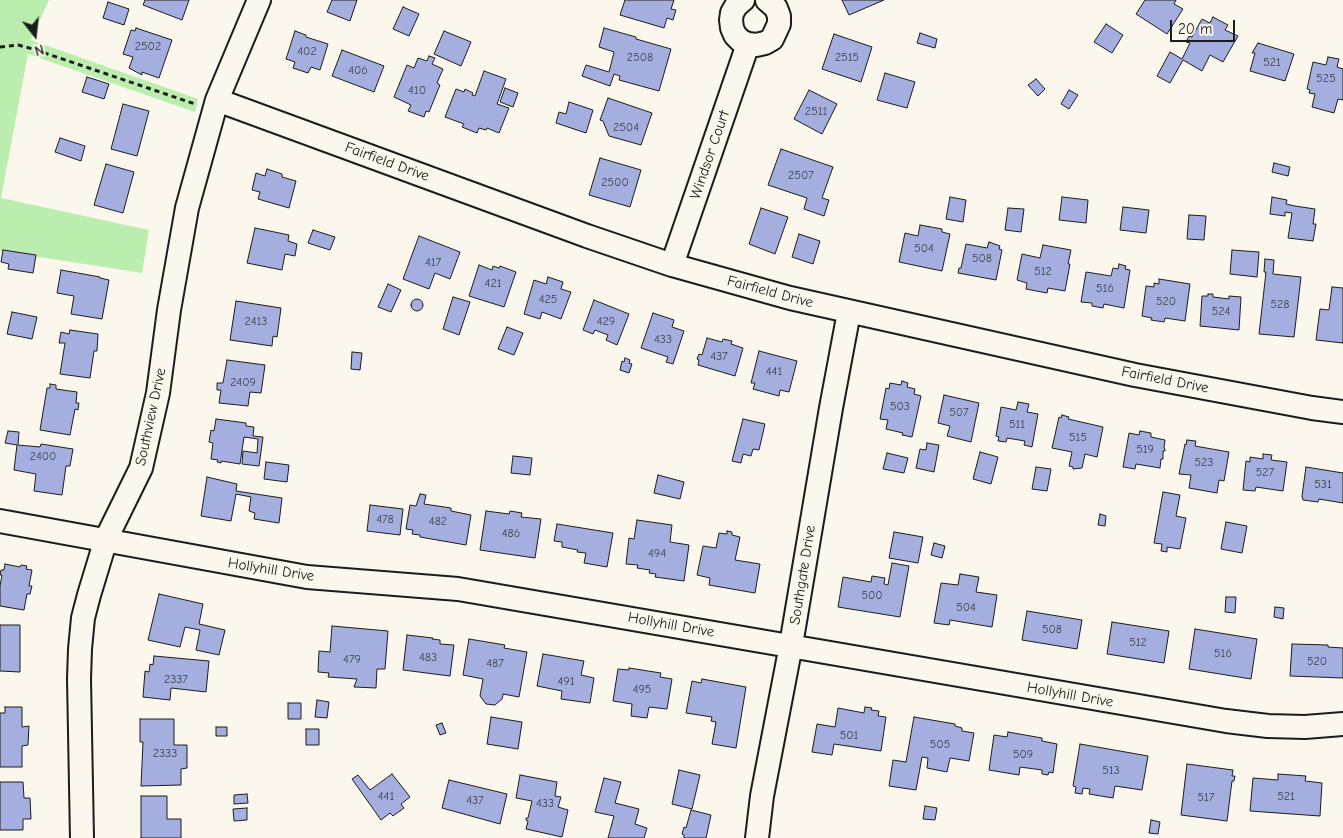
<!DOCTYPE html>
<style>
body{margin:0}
#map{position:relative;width:1343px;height:838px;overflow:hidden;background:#fbf7ec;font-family:"Comic Neue",sans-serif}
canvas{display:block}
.north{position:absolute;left:10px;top:10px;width:50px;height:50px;-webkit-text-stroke:4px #fbf7ec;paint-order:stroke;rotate:164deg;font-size:14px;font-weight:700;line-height:20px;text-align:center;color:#1c1c1c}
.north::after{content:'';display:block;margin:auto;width:18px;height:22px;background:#1c1c1c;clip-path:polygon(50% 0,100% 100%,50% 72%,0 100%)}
.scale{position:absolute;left:1170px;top:20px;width:65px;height:22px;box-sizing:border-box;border:2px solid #1c1c1c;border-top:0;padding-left:6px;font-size:15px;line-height:18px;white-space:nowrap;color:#1c1c1c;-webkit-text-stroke:4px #fbf7ec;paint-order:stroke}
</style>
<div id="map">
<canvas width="1343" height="838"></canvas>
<div class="north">N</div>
<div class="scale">20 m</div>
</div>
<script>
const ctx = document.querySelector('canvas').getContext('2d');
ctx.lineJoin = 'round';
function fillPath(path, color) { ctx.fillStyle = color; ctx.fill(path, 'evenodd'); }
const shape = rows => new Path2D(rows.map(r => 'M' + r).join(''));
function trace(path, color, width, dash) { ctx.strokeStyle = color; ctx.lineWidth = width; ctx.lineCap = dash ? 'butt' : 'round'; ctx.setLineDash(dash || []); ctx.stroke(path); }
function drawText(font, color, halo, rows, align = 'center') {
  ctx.font = font + ' "Comic Neue",sans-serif'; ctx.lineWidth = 5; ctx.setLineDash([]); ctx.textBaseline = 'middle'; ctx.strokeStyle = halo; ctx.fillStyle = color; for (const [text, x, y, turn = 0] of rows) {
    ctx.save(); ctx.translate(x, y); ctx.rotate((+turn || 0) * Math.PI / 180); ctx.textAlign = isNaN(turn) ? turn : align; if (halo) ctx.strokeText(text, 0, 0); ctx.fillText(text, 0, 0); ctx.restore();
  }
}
const green = shape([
 [0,0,49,0,31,40,198,99,195,112,28,54,1,198,149,230,142,273,0,251]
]);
const building = shape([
 [145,0,189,0,182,20,143,5,145,0],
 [332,0,357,0,350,21,327,12,332,0],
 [625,0,674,0,671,9,676,10,673,20,667,18,664,28,620,15,625,0],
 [842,0,884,0,849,15,842,0],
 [1145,0,1176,0,1174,4,1183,9,1167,34,1136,14,1145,0],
 [108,2,129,9,124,25,103,18,108,2],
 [403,7,419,14,409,36,393,29,403,7],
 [1213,17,1228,25,1225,30,1238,36,1223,62,1210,55,1202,71,1183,60,1170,83,1157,76,1170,52,1182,59,1190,43,1186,42,1189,36,1192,37,1202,19,1210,23,1213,17],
 [1106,24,1123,35,1112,53,1094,42,1106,24],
 [136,28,172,40,159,78,142,72,142,75,129,68,133,57,123,54,131,30,135,31,136,28],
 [604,28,636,37,636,39,671,49,659,91,619,80,620,76,614,74,610,86,582,76,586,65,609,72,614,52,599,47,604,28],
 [295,31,306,35,306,37,328,44,320,70,311,67,308,73,293,68,295,62,286,59,295,31],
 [444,31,471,42,461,66,434,54,444,31],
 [920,33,937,39,935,48,917,43,920,33],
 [834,34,872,47,861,82,822,69,834,34],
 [1258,43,1294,54,1285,81,1250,71,1255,53,1252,53,1258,43],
 [342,50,384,66,374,92,332,76,342,50],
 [429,56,435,58,432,64,443,69,437,83,440,85,429,112,426,111,424,117,408,111,411,105,394,97,407,65,414,68,418,58,427,61,429,56],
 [1328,57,1339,59,1337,67,1343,69,1343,100,1338,99,1334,113,1312,107,1315,94,1309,93,1310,90,1307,89,1313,62,1326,65,1328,57],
 [484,71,506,79,497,104,509,108,499,133,487,128,486,130,479,128,477,133,462,127,464,124,445,117,456,89,464,92,465,89,473,93,472,95,475,96,484,71],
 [885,73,915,82,907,108,877,100,885,73],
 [87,77,109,84,104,99,82,92,87,77],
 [1036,79,1045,89,1038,96,1028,85,1036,79],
 [505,88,518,93,513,107,500,102,505,88],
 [809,90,837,104,822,134,794,119,809,90],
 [1069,90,1078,95,1069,109,1061,104,1069,90],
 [608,98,652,113,641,145,609,136,603,121,600,120,608,98],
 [569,102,593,110,586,133,556,123,559,112,566,114,569,102],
 [123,104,149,111,137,156,111,149,123,104],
 [60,138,85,146,81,161,55,152,60,138],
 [781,149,833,167,822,198,829,200,824,216,804,209,807,198,768,185,781,149],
 [600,158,641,170,630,207,589,195,600,158],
 [1274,163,1290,167,1288,176,1272,172,1274,163],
 [106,164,134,172,123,213,94,205,106,164],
 [267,169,282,174,282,177,296,181,289,208,258,199,260,192,252,190,256,173,265,176,267,169],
 [950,197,966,200,963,222,946,219,950,197],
 [1062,197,1088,200,1086,223,1059,220,1062,197],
 [1272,197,1287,200,1286,204,1295,206,1315,209,1313,224,1316,224,1313,241,1288,238,1292,213,1285,212,1285,216,1270,214,1272,197],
 [1123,207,1149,210,1146,233,1120,230,1123,207],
 [761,208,788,217,775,254,749,244,761,208],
 [1008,208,1024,209,1021,232,1005,230,1008,208],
 [1189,215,1206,216,1204,240,1187,239,1189,215],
 [920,225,942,229,942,232,950,234,942,271,899,262,905,233,918,236,920,225],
 [255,228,289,235,288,241,297,244,295,256,285,254,282,270,247,263,255,228],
 [313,230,335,237,330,250,308,243,313,230],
 [799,234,820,241,813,264,792,257,799,234],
 [419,236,460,252,450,279,435,273,429,289,403,279,419,236],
 [989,242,1000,246,999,249,1002,250,996,280,958,273,959,268,961,268,966,244,987,248,989,242],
 [1043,245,1071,250,1068,264,1070,264,1065,291,1048,288,1047,293,1026,289,1027,283,1017,280,1022,254,1040,258,1043,245],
 [3,250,36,255,33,273,8,269,9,264,1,262,3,250],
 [1232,250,1259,252,1257,277,1230,274,1232,250],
 [1265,259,1274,260,1273,274,1301,277,1294,337,1259,334,1266,272,1264,272,1265,259],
 [1119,264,1126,266,1125,269,1130,270,1124,308,1104,304,1103,308,1092,306,1092,303,1081,302,1086,272,1111,276,1113,268,1118,269,1119,264],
 [479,265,492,270,493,266,499,268,500,266,516,272,504,307,469,296,479,265],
 [61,270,100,277,100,278,109,280,102,319,71,314,74,296,57,293,61,270],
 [548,277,563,282,561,289,571,292,561,319,542,312,540,319,524,314,534,280,546,284,548,277],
 [1159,279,1190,284,1185,321,1165,318,1164,322,1151,320,1152,318,1142,316,1146,286,1154,287,1154,283,1159,284,1159,279],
 [388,284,401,290,391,312,378,307,388,284],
 [1332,287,1343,288,1343,343,1316,340,1320,309,1329,310,1332,287],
 [1208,294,1213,294,1213,297,1229,299,1229,296,1241,297,1239,330,1200,326,1202,296,1208,296,1208,294],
 [453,297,470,302,459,335,443,329,453,297],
 '411 305a6 6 0 1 1 12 0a6 6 0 1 1-12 0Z',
 [594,300,629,314,617,345,606,340,608,335,595,330,593,334,583,330,594,300],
 [236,301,281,308,277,337,273,336,272,346,230,340,236,301],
 [12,312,37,317,32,339,7,334,12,312],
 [653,313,674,320,672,327,684,331,673,364,666,362,668,357,641,348,653,313],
 [507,327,523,333,514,355,498,349,507,327],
 [70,330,98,334,97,351,94,351,90,378,60,374,65,343,59,343,61,332,69,334,70,330],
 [707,338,722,342,723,339,732,341,731,344,743,348,735,376,698,365,699,360,697,359,699,354,702,355,707,338],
 [759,351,797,361,789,392,780,390,779,396,753,389,755,383,751,383,759,351],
 [352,352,362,353,360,370,351,369,352,352],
 [625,358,630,360,629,363,632,364,629,373,620,370,622,361,624,362,625,358],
 [227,360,265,365,261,393,250,392,248,406,219,403,221,390,217,390,217,383,223,383,227,360],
 [902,381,908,383,907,387,915,389,914,394,921,396,912,437,902,435,903,433,886,429,888,420,880,419,886,388,889,389,890,383,901,385,902,381],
 [50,384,56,385,56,389,77,392,76,403,79,403,78,410,75,409,70,435,40,430,47,388,50,388,50,384],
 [944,395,979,403,971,442,947,436,950,426,938,423,944,395],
 [1018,402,1029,404,1027,412,1038,414,1032,447,1024,445,1025,441,1007,438,1006,442,998,441,999,437,996,436,1001,407,1016,410,1018,402],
 [1062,415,1069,417,1068,419,1103,427,1097,457,1085,454,1082,468,1073,469,1073,467,1069,466,1072,452,1052,448,1059,417,1061,418,1062,415],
 [216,419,246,423,246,426,254,427,253,436,263,437,259,466,242,464,243,451,257,453,258,439,244,437,240,464,221,461,221,463,217,462,218,460,211,459,213,443,209,442,211,430,214,431,216,419],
 [743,419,765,424,759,450,753,449,751,456,743,454,741,463,732,461,743,419],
 [8,431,19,432,18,445,40,447,41,444,73,449,70,466,66,466,62,495,34,491,36,474,14,470,17,445,5,443,8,431],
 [1140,431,1151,433,1151,437,1165,440,1164,448,1165,449,1165,451,1163,451,1163,459,1161,459,1160,468,1136,464,1135,469,1123,467,1129,433,1139,435,1140,431],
 [1187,440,1196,441,1195,446,1229,452,1224,481,1219,480,1217,493,1189,488,1191,475,1179,474,1185,444,1186,445,1187,440],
 [927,443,939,445,934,472,916,468,920,449,926,450,927,443],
 [980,452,998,457,991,484,973,479,980,452],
 [887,453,908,458,904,473,883,469,887,453],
 [1263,454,1272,455,1271,460,1287,462,1283,491,1256,487,1255,491,1243,490,1246,461,1250,462,1250,457,1263,459,1263,454],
 [513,456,532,458,530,475,511,473,513,456],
 [266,462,289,465,287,482,264,479,266,462],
 [1036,467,1051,469,1047,491,1032,489,1036,467],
 [1306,467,1343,473,1343,503,1319,499,1318,502,1303,500,1302,496,1306,467],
 [658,475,684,482,680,499,654,493,658,475],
 [207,477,237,484,236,491,282,498,279,523,254,519,255,513,249,511,251,497,236,494,231,521,201,516,207,477],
 [1163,492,1180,495,1176,516,1186,518,1180,549,1167,547,1167,552,1161,551,1162,544,1154,543,1163,492],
 [420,494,426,495,424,504,451,508,451,511,471,515,466,545,420,537,420,535,412,534,413,530,406,529,410,505,416,506,420,494],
 [370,505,403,509,400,535,367,531,370,505],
 [486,511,509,514,510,511,522,513,521,517,541,519,535,558,480,550,486,511],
 [1100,514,1106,516,1105,526,1098,525,1100,514],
 [637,520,672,525,670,542,689,545,684,581,655,577,656,574,649,573,650,570,637,568,638,565,626,564,629,538,634,539,637,520],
 [1226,522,1247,526,1242,553,1221,549,1226,522],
 [557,524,613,533,607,567,584,563,586,553,577,552,578,550,562,547,562,542,554,541,557,524],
 [727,531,732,532,732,535,740,537,735,560,760,564,755,593,709,585,710,578,697,575,703,546,716,548,719,533,727,534,727,531],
 [894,532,923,537,918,563,889,558,894,532],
 [934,543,945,546,942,558,931,555,934,543],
 [892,563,909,566,900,617,838,607,843,577,871,582,872,576,885,578,884,584,888,585,892,563],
 [5,564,20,567,21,565,27,566,26,569,32,570,29,586,32,586,30,594,27,594,24,610,0,606,0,586,2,575,0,575,1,570,4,570,5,564],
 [960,574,979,577,976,592,997,595,992,627,950,620,949,625,934,623,941,583,958,585,960,574],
 [159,594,203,604,199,624,225,630,219,655,196,650,200,630,185,627,180,647,148,640,159,594],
 [1226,597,1236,597,1235,613,1225,612,1226,597],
 [1275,607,1284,608,1283,619,1274,617,1275,607],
 [1027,611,1082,620,1077,649,1022,640,1027,611],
 [1112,622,1169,631,1164,663,1107,654,1112,622],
 [0,625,20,625,20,672,0,671,0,625],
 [332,626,388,631,385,669,377,669,376,688,354,687,357,679,328,677,329,673,318,672,319,651,330,652,332,626],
 [1195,629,1257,639,1251,679,1189,669,1195,629],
 [407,635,433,638,432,639,440,640,440,644,454,645,450,676,403,670,407,635],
 [469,639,505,645,504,648,527,652,519,697,503,694,502,699,495,705,486,704,480,696,483,679,463,675,469,639],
 [1292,644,1328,645,1328,647,1343,648,1343,678,1290,676,1292,644],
 [543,654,584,661,581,675,594,678,590,703,561,699,562,691,537,686,543,654],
 [154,656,209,661,206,692,171,688,170,700,143,697,145,671,149,672,150,664,153,665,154,656],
 [629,668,661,673,660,677,672,679,667,709,649,707,647,718,631,716,632,704,613,701,618,669,629,670,629,668],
 [702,679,746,687,736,748,712,744,716,722,711,721,712,717,686,713,692,681,701,683,702,679],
 [317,700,329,702,327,718,315,717,317,700],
 [288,703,301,703,301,719,288,719,288,703],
 [5,707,22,707,22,727,29,726,28,745,22,746,22,767,0,767,0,713,5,713,5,707],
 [865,707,872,708,871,710,879,711,878,716,886,717,881,751,834,744,832,755,812,752,817,724,835,727,838,708,864,713,865,707],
 [491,717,522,722,518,749,487,744,491,717],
 [914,717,955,724,955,726,962,728,962,731,974,733,969,761,950,758,947,772,927,768,928,758,922,757,916,790,889,786,893,760,906,762,914,717],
 [140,719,174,719,174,745,187,745,187,768,181,769,181,785,141,786,143,742,140,742,140,719],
 [442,723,446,733,440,735,436,725,442,723],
 [216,727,227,727,227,736,216,736,216,727],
 [306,729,319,729,319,745,306,745,306,729],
 [1008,732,1042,738,1042,741,1057,744,1053,773,1049,772,1048,775,1042,774,1042,770,1020,767,1019,775,989,770,994,735,1007,737,1008,732],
 [1080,744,1148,756,1142,790,1115,786,1113,798,1089,794,1090,789,1083,788,1082,794,1075,793,1076,787,1073,786,1080,744],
 [1187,764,1233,770,1232,776,1235,776,1234,781,1232,781,1227,821,1181,815,1187,764],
 [679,770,700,775,692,809,672,804,679,770],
 [392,774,410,797,401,804,404,808,393,816,390,813,381,820,352,779,358,775,370,790,392,774],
 [1278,774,1306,776,1305,781,1322,783,1320,816,1250,811,1253,778,1278,780,1278,774],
 [520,775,557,782,555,796,561,797,558,807,568,810,562,837,526,829,528,821,526,820,526,818,528,818,532,801,516,798,520,775],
 [604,778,621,782,615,803,639,809,635,824,647,828,644,838,608,838,614,816,595,812,604,778],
 [449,780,507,794,500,824,442,808,449,780],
 [0,782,23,782,24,798,30,798,31,819,23,819,23,830,0,830,0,782],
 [247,794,248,803,234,804,234,795,247,794],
 [141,796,167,796,167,819,181,819,181,838,141,838,141,796],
 [925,806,937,808,935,820,923,819,925,806],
 [247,808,247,820,234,821,233,809,247,808],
 [691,810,711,815,706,838,684,838,684,835,682,834,684,827,686,828,691,810],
 [1151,820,1160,822,1158,834,1149,833,1151,820]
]);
const path = shape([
 [0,47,18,45,33,49,195,104]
]);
const minor = shape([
 [743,0,736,6,732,13,731,20,732,28,735,35,741,41,748,44,756,45,765,43,772,39,779,24,779,16,776,8,767,0],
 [217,100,587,236,672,265,790,298,1135,375,1312,408,1343,412],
 [672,265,748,44],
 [0,521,307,577,458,589,1226,721,1268,726,1305,727,1343,724],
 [82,838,79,679,80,649,83,618,89,595,106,539,141,468,158,393,169,310,187,208,217,100,259,0],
 [757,838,762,796,791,645,831,408,849,312]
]);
const numberNames = [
 ["2502",148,47],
 ["402",307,52],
 ["2508",640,58],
 ["2515",847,58],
 ["521",1272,63],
 ["406",358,71],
 ["525",1326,79],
 ["410",417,91],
 ["2511",816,112],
 ["2504",626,128],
 ["2507",801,176],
 ["2500",615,183],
 ["504",924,249],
 ["508",982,259],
 ["417",433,263],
 ["512",1043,272],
 ["421",493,284],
 ["516",1105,289],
 ["425",548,300],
 ["520",1166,302],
 ["528",1280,305],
 ["524",1221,312],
 ["2413",256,322],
 ["429",606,322],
 ["433",663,340],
 ["437",719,357],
 ["441",774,372],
 ["2409",243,383],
 ["503",900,407],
 ["507",959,413],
 ["511",1017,425],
 ["515",1078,438],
 ["519",1145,450],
 ["2400",43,457],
 ["523",1204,463],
 ["527",1265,473],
 ["531",1323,485],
 ["478",385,520],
 ["482",438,522],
 ["486",511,534],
 ["494",657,554],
 ["500",872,596],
 ["504",966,608],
 ["508",1052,630],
 ["512",1138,643],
 ["516",1223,654],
 ["483",428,658],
 ["479",352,660],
 ["520",1317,662],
 ["487",495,664],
 ["2337",176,680],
 ["491",566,682],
 ["495",642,690],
 ["501",849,736],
 ["505",940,745],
 ["2333",165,754],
 ["509",1023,755],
 ["513",1111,771],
 ["441",386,797],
 ["521",1286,797],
 ["517",1206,798],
 ["437",475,801],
 ["433",545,804]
];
const streetNames = [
 ["Windsor Court",710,155,-71],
 ["Fairfield Drive",387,162,20],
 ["Fairfield Drive",770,292,15],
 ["Fairfield Drive",1165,380,11],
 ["Southview Drive",151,417,-78],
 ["Hollyhill Drive",271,570,9],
 ["Southgate Drive",803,575,-81],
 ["Hollyhill Drive",671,625,10],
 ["Hollyhill Drive",1070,695,10]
];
fillPath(green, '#bbeeae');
fillPath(building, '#a4afdf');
trace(building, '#1c1c1c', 1);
trace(minor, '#1c1c1c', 26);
trace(path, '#1c1c1c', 3, [5, 4]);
trace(minor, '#fbf7ec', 22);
drawText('12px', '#3e414d', null, numberNames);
drawText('15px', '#1c1c1c', '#fbf7ec', streetNames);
</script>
